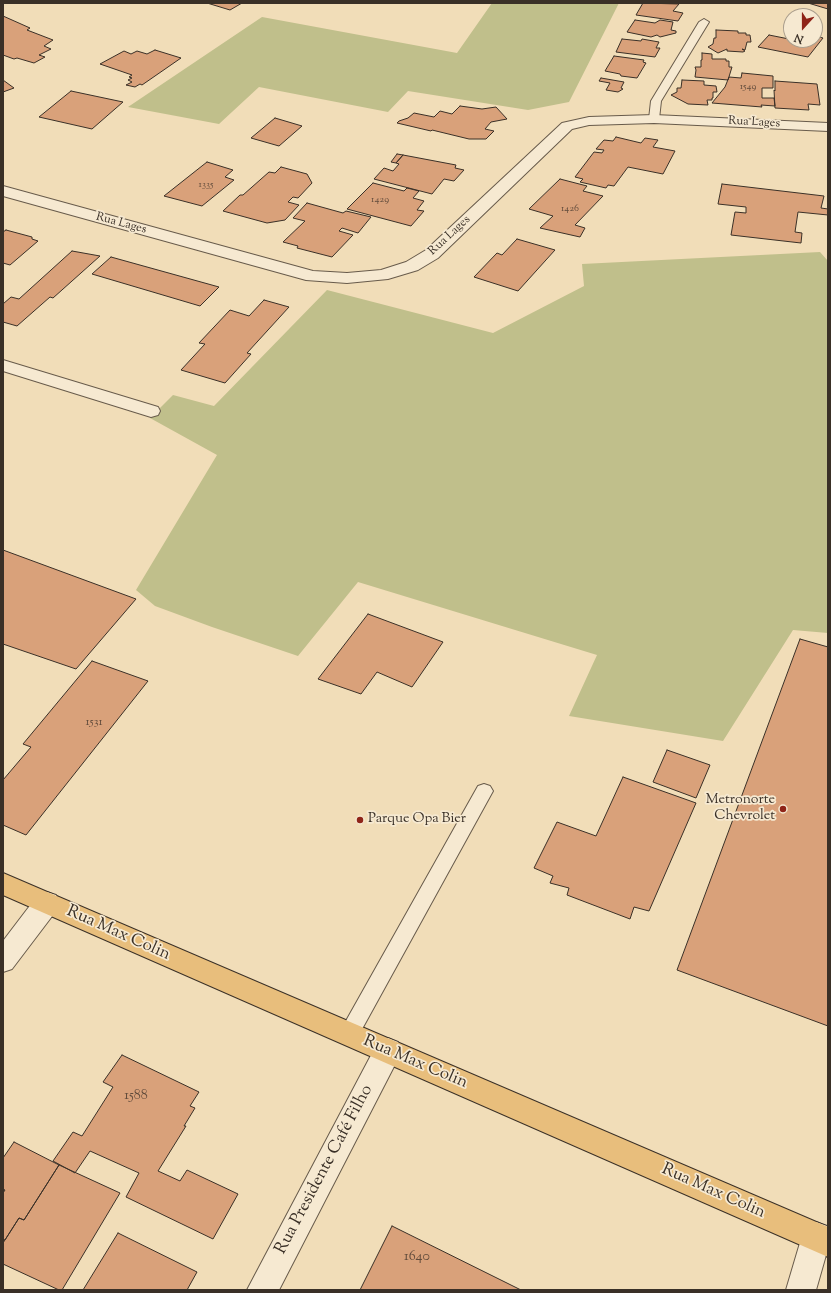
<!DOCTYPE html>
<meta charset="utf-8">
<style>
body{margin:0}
#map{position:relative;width:831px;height:1293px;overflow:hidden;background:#f1ddb8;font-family:"Sorts Mill Goudy",serif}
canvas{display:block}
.frame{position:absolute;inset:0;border:4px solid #3a3027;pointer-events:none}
.north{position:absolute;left:783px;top:8px;width:40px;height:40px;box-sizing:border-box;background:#f6e9d1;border:1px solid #ab9f8d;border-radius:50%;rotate:201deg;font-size:11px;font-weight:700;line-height:16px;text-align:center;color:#3a3027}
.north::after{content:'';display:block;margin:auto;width:14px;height:18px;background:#8f2418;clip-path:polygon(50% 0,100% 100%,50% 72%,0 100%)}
</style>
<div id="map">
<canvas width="831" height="1293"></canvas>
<div class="frame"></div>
<div class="north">N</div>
</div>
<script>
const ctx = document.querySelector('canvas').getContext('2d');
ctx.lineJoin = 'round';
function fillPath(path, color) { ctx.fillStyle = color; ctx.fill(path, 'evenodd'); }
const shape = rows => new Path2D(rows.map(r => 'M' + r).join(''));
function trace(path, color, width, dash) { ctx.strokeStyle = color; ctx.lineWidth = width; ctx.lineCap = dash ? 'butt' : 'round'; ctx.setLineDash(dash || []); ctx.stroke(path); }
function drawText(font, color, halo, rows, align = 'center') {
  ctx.font = font + ' "Sorts Mill Goudy",serif'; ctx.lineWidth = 3.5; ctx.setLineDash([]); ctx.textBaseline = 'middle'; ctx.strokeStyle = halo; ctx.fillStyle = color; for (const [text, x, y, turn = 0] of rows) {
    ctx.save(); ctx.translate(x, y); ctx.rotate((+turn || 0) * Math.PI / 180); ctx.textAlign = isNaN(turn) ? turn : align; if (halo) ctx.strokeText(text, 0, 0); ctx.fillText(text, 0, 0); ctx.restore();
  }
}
const green = shape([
 [492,3,619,3,569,102,528,110,408,91,388,112,259,87,219,124,128,107,262,17,457,53],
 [820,252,828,261,828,633,793,630,723,741,569,716,597,655,358,582,298,656,212,627,155,606,136,590,217,455,150,418,173,395,214,406,327,290,493,333,584,286,582,264]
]);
const building = shape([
 [207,3,242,3,230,10,207,3],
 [643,3,679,4,673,11,683,13,678,21,636,15,643,3],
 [808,3,828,3,828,9,808,3],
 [3,16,30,28,27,30,53,40,44,46,51,49,39,55,45,57,34,63,17,58,14,59,3,55,3,16],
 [635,20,655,23,660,20,673,22,671,30,676,31,676,33,660,37,657,35,651,37,627,32,635,20],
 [716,30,738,31,738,33,746,33,746,35,750,35,751,42,747,42,745,50,742,49,745,51,743,52,727,51,727,49,718,53,708,47,713,44,714,38,716,38,716,30],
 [769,35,799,41,815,40,815,36,823,38,808,57,758,47,769,35],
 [622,39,641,41,642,39,659,42,656,48,660,48,655,57,616,52,622,39],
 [155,50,181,58,142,85,140,84,135,87,126,85,132,82,128,80,132,78,129,77,132,75,100,64,124,51,131,54,137,51,147,54,155,50],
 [702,53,712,54,712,59,726,59,726,61,729,61,729,67,732,67,728,80,695,77,696,70,695,67,701,67,701,60,702,60,702,53],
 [614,56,644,60,643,62,646,63,637,78,621,76,620,74,605,71,614,56],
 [742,73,773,76,773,88,762,88,762,98,774,98,775,106,761,105,762,107,712,103,725,87,729,77,741,78,742,73],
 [601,78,624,82,621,88,623,89,618,92,606,90,610,83,599,81,601,78],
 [3,80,14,88,3,92,3,80],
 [682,80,704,81,704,85,716,86,717,92,713,92,713,98,712,98,712,100,707,100,708,105,688,104,671,95,677,92,677,88,681,88,682,80],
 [775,81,817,84,820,105,808,104,809,110,775,108,774,90,775,91,775,81],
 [71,91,123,102,92,129,39,117,71,91],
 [460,106,482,109,496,107,507,119,491,122,485,129,494,131,486,139,469,139,432,130,431,131,397,123,399,121,408,118,414,113,434,117,440,111,452,114,460,106],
 [275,118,302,126,279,146,251,138,275,118],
 [616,137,641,143,645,138,658,140,653,147,675,151,663,174,628,167,614,186,608,185,606,188,580,182,583,179,575,177,594,152,602,153,604,150,596,149,604,140,613,141,616,137],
 [397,154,403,155,396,163,391,162,397,154],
 [403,155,456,165,455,168,464,170,454,181,444,179,432,194,374,179,384,168,393,171,399,164,396,163,403,155],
 [207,162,233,170,225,177,234,180,202,206,164,196,207,162],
 [281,167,307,174,312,183,298,198,293,197,288,202,299,205,285,220,267,223,223,211,240,195,243,195,269,172,275,173,281,167],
 [560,179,587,186,583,191,603,196,575,225,585,228,580,237,540,228,553,216,529,209,560,179],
 [373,183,404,191,407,188,419,191,413,198,424,201,417,210,424,211,411,226,347,209,373,183],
 [722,184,824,196,821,208,828,209,828,215,798,212,795,232,802,233,801,243,731,235,735,212,746,213,746,207,718,204,722,184],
 [307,203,343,213,346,211,371,217,358,233,342,228,339,231,353,235,332,257,297,248,298,246,283,242,305,221,293,218,307,203],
 [6,230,32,237,32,239,38,241,10,265,3,263,3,232,6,230],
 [517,239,555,250,518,291,474,277,497,253,502,255,517,239],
 [72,251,100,256,53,298,50,297,17,326,3,322,3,304,11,297,19,299,72,251],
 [111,257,219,287,200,306,92,274,111,257],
 [264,300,289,307,247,353,251,354,225,383,181,370,205,344,199,343,230,310,249,316,264,300],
 [3,550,136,599,76,669,3,644,3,550],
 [368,614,443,642,412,687,377,672,361,694,318,679,368,614],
 [800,639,828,647,828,1026,677,970,800,639],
 [92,661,148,681,26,835,3,825,3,780,31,747,23,744,92,661],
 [667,750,710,765,696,798,653,782,667,750],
 [623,777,696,803,649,911,634,907,630,919,567,895,569,888,550,883,553,876,534,868,557,822,596,836,623,777],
 [122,1055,199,1092,190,1106,195,1108,184,1126,186,1126,158,1171,180,1181,187,1170,238,1194,213,1239,126,1197,139,1173,90,1151,75,1173,53,1161,73,1132,82,1136,113,1087,103,1082,122,1055],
 [14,1142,59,1165,24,1220,19,1218,5,1240,3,1239,3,1193,5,1190,3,1189,3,1158,14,1142],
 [59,1165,120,1193,62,1290,59,1290,3,1264,3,1243,19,1218,24,1220,59,1165],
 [392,1226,521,1290,360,1290,392,1226],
 [118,1233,197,1272,187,1290,83,1290,118,1233]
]);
const service = shape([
 [704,19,709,22,661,101,659,119,658,121,650,121,649,119,651,101,699,22,704,19],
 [484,784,490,786,493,791,356,1040,349,1043,342,1040,339,1034,342,1028,478,786,484,784]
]);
const minor = shape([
 [654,115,828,123,828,131,654,123,589,125,572,129,438,258,418,270,388,279,347,283,306,280,3,196,3,186,313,271,347,273,381,270,406,262,426,250,562,123,589,117,654,115],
 [3,360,158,407,160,411,158,415,151,417,3,371,3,360],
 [47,892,56,895,60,903,56,911,12,969,3,972,3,941,38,895,47,892],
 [388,1038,398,1042,402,1051,279,1290,247,1290,378,1042,388,1038],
 [816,1222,827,1226,828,1230,828,1248,816,1290,786,1290,805,1226,816,1222]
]);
const primary = shape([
 [3,873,828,1227,828,1257,3,895,3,873]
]);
const markers = [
 [783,809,4,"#8f2418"],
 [360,820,4,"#8f2418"]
];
const farNumbernames = [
 ["1549",748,87],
 ["1335",206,185],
 ["1429",380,200],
 ["1426",570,209]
];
const farStreetnames = [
 ["Rua Lages",754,123,3],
 ["Rua Lages",121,224,15],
 ["Rua Lages",450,236,-43]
];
const numberNames = [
 ["1531",94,723]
];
const poiNames = [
 ["Metronorte",775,801],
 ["Chevrolet",775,817],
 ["Parque Opa Bier",368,820,"left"]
];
const nearNumbernames = [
 ["1588",136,1097],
 ["1640",417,1258]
];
const nearStreetnames = [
 ["Rua Max Colin",118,934,24],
 ["Rua Max Colin",415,1063,23],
 ["Rua Presidente Café Filho",325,1170,-62],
 ["Rua Max Colin",713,1192,24]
];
fillPath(green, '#c0bf8b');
fillPath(building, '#d9a17a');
trace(building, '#3a3027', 1);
trace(service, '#685b4b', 2);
trace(minor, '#685b4b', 2);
trace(primary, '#3a3027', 2);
fillPath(service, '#f6e9d1');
fillPath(minor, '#f6e9d1');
fillPath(primary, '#e8be7c');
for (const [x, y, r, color] of markers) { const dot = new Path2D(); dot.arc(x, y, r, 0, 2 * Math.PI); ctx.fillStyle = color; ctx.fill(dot); trace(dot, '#f6e9d1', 1.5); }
drawText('10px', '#624c3c', null, farNumbernames);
drawText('12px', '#3a3027', '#f6e9d1', farStreetnames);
drawText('12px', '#624c3c', null, numberNames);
drawText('14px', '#3a3027', '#f6e9d1', poiNames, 'right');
drawText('14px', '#624c3c', null, nearNumbernames);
drawText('17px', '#3a3027', '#f6e9d1', nearStreetnames);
</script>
